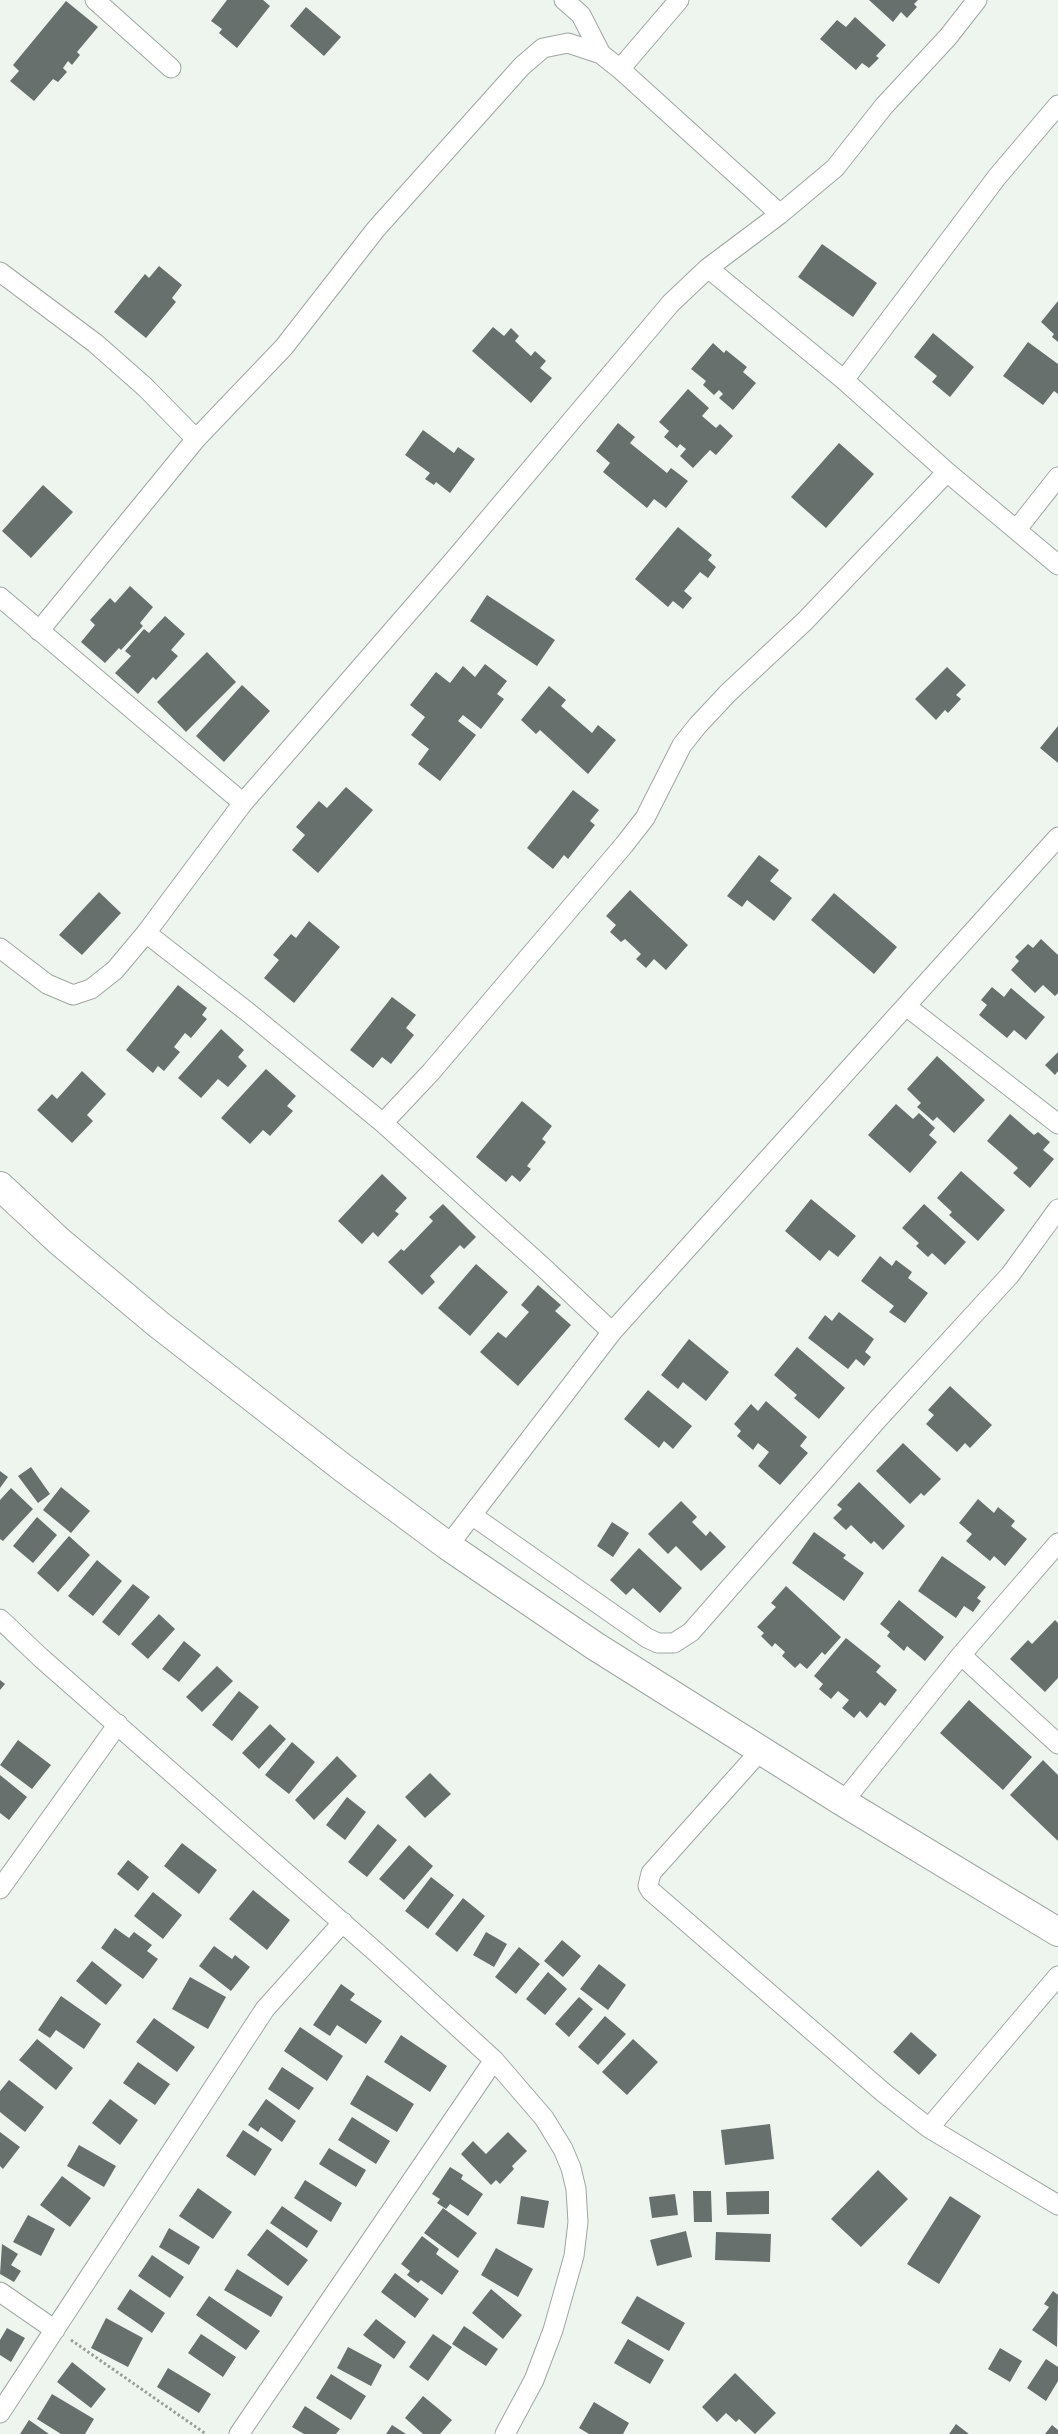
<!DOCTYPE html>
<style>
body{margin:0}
canvas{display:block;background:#eef5ef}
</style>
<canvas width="1058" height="2434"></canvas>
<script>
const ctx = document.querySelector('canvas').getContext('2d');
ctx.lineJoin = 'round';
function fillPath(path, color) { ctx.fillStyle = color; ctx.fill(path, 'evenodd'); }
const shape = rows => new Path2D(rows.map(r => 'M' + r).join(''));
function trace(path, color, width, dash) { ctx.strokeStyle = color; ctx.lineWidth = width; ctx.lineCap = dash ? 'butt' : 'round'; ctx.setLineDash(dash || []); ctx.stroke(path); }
const building = shape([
 [227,0,263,0,270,6,237,48,219,33,222,29,211,21],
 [869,0,918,0,914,4,917,7,907,18,901,12,893,22],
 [66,1,98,27,77,52,80,55,72,65,68,61,63,68,67,72,58,82,53,79,34,101,10,81,19,71,13,65],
 [306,7,341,37,324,56,290,26],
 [855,17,886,45,876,56,879,58,869,68,862,63,856,70,820,39,837,20,846,27],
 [822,244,877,283,853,317,798,277],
 [159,266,182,285,172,298,176,302,146,338,114,312,145,274,149,278],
 [1058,301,1058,342,1052,337,1054,334,1041,322],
 [493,327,504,336,511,328,519,336,515,341,531,356,535,351,546,361,540,368,552,378,531,403,472,351],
 [933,333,974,367,950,397,932,382,937,376,914,357],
 [1028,342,1058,364,1058,394,1054,391,1043,405,1003,376],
 [713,343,724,353,726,350,747,367,743,372,756,383,733,410,719,398,723,394,719,390,714,395,703,385,706,381,691,369],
 [688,389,709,408,702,416,716,428,720,424,733,436,716,455,710,450,693,468,680,456,686,449,680,444,677,448,664,437,669,431,659,422],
 [618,423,635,437,630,443,667,473,671,468,688,481,666,508,654,499,647,508,603,472,610,463,596,451],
 [423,430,454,453,458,447,475,459,450,493,436,482,434,485,425,479,430,473,405,455],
 [839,443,874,474,826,528,791,497],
 [43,485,73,512,31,558,2,531],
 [678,527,712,555,708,560,716,567,708,578,700,572,684,591,692,598,683,609,673,601,668,607,635,579],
 [130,586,153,607,140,623,143,626,121,650,119,648,105,663,81,642,95,625,90,620,110,598,115,603],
 [487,595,555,640,537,666,470,621],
 [165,616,185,634,171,650,178,656,156,680,153,677,138,694,115,673,131,656,125,651,144,629,149,633],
 [207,652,236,682,186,732,157,702],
 [485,664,507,681,497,694,504,699,481,729,463,715,458,721,476,735,440,781,418,764,429,749,411,735,425,717,410,705,436,672,450,683,463,666,475,677],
 [947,667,966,685,956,695,961,699,948,713,945,710,936,720,915,699],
 [242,685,270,711,224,762,196,736],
 [549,686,566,700,561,706,592,733,598,725,616,740,588,774,540,730,536,734,521,720],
 [1058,726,1058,763,1040,748],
 [346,787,373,810,318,873,292,850,305,835,296,827,319,801,327,808],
 [573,790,599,810,590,821,595,825,568,859,564,855,553,869,527,848],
 [759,855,779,870,770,881,792,898,774,921,747,900,742,907,727,896],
 [630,890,688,945,666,970,654,959,646,968,636,959,641,954,625,939,621,942,610,932,616,925,606,916],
 [99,892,121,913,82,955,59,935],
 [834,893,897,947,874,974,811,920],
 [309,921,340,947,294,1003,264,978,279,960,273,955,291,934,296,938],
 [1041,939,1058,955,1058,993,1055,996,1043,985,1035,993,1011,970,1019,961,1015,957,1028,944,1033,948],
 [178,985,207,1008,202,1015,207,1019,191,1038,185,1033,174,1047,180,1052,164,1071,158,1066,153,1073,126,1050],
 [992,987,1004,997,1011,988,1045,1017,1026,1040,1014,1030,1007,1038,979,1015,987,1005,981,1000],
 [392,997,416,1015,406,1028,414,1035,391,1064,382,1057,373,1068,350,1050],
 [221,1029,244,1050,238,1057,247,1066,228,1087,218,1079,201,1098,178,1078],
 [1058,1052,1058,1071,1055,1075,1045,1065],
 [937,1056,985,1100,954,1133,937,1117,933,1121,917,1107,921,1103,907,1089],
 [266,1069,296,1096,287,1106,293,1111,270,1136,263,1130,250,1144,221,1118],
 [82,1071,106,1094,87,1115,93,1121,72,1143,37,1110,52,1094,57,1099],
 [522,1101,552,1126,542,1139,546,1142,527,1166,531,1169,520,1182,512,1175,506,1182,476,1157],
 [896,1104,913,1119,919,1113,935,1128,929,1135,937,1142,910,1173,868,1135],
 [1010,1114,1034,1135,1038,1132,1050,1142,1043,1150,1054,1159,1030,1188,1013,1173,1018,1168,987,1141],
 [961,1171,1005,1210,978,1241,949,1215,952,1212,937,1198],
 [382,1174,407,1198,395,1211,399,1214,378,1237,373,1232,362,1244,338,1221],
 [811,1199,856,1236,838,1257,829,1250,820,1261,785,1231],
 [443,1204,476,1237,464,1249,460,1245,430,1276,435,1282,422,1295,388,1262,401,1249,404,1251,433,1221,429,1217],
 [924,1204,966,1242,945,1265,932,1253,928,1257,916,1246,919,1243,902,1228],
 [880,1256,892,1266,896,1260,912,1272,908,1278,928,1293,905,1323,889,1312,894,1306,861,1281],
 [476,1264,508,1292,470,1336,438,1308],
 [538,1285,561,1305,555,1311,571,1325,518,1386,480,1352,498,1332,506,1338,529,1312,521,1305],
 [839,1312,874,1339,865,1352,871,1357,864,1366,856,1359,848,1369,808,1338,825,1315,832,1321],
 [689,1339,729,1372,706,1401,683,1382,678,1389,661,1375],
 [797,1347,845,1388,819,1419,794,1398,797,1395,774,1375],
 [950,1386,992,1425,970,1448,965,1443,957,1452,926,1424,934,1415,928,1410],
 [648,1390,692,1426,673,1449,664,1441,659,1448,624,1419],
 [766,1401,807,1437,800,1446,808,1453,780,1485,758,1466,769,1452,758,1443,753,1450,737,1436,741,1431,734,1424,751,1404,758,1411],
 [903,1443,941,1479,924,1496,921,1493,910,1504,876,1471],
 [31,1467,50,1494,38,1503,18,1476],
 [0,1471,8,1477,0,1488],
 [859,1482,905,1526,883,1550,874,1541,871,1544,851,1525,846,1530,833,1518,842,1509,837,1505],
 [61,1487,90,1511,71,1533,43,1510],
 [11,1488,33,1509,3,1541,0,1539,0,1500],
 [978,1499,994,1513,998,1507,1015,1521,1011,1526,1027,1539,1005,1566,994,1556,990,1561,966,1541,972,1534,959,1523],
 [681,1501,697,1517,692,1522,706,1536,710,1531,726,1547,701,1571,676,1546,668,1554,648,1534],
 [37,1517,57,1535,33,1563,13,1546],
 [612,1522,629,1533,613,1557,597,1546],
 [814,1532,846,1555,843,1558,864,1573,844,1601,792,1563],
 [69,1536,90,1555,58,1592,37,1573],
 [639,1548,682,1588,660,1613,633,1588,626,1595,610,1580],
 [942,1556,986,1587,977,1598,981,1601,973,1612,964,1606,956,1618,918,1591],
 [97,1560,122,1581,93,1616,68,1596],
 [133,1584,150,1597,119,1636,102,1622],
 [786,1586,841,1637,825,1655,822,1652,807,1669,800,1663,795,1668,782,1656,785,1652,775,1643,772,1647,761,1636,764,1633,757,1627,776,1607,771,1603],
 [899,1600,944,1637,925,1661,907,1646,904,1651,887,1636,890,1632,880,1624],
 [159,1614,175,1629,148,1659,131,1644],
 [1055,1620,1058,1623,1058,1678,1045,1692,1010,1659,1028,1640,1032,1644],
 [846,1638,881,1666,876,1672,897,1690,885,1706,880,1702,867,1718,860,1711,854,1718,842,1708,849,1700,838,1691,831,1699,819,1689,823,1684,814,1676],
 [184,1641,201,1655,179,1682,162,1669],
 [217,1666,233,1681,202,1712,186,1697],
 [0,1680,5,1684,0,1690],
 [239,1691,259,1707,232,1741,212,1725],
 [969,1700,1032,1757,1003,1790,940,1733],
 [270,1724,286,1739,259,1769,242,1753],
 [18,1740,51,1765,32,1789,0,1765],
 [292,1742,315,1762,289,1794,265,1775],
 [337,1756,357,1776,314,1820,295,1800],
 [1043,1760,1058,1775,1058,1841,1010,1795],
 [430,1773,451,1794,425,1818,405,1797],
 [0,1775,27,1797,9,1820,0,1813],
 [347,1797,366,1812,345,1840,326,1825],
 [378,1824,397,1840,367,1877,348,1862],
 [182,1843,217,1870,199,1894,164,1866],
 [409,1845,433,1866,404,1900,379,1879],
 [128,1860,149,1877,138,1891,117,1874],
 [431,1877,454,1895,428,1929,405,1911],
 [253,1890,290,1920,267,1950,229,1919],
 [153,1892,182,1915,163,1939,134,1916],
 [463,1898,485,1916,457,1952,435,1934],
 [115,1928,129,1938,134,1932,152,1945,147,1951,158,1959,143,1979,101,1948],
 [486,1932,507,1944,494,1967,473,1955],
 [562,1940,581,1956,563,1977,544,1961],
 [214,1946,232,1959,235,1955,250,1967,231,1991,199,1966],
 [519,1947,540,1964,516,1994,495,1977],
 [92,1961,122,1985,106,2005,76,1981],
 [599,1964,626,1985,608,2010,580,1989],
 [548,1972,567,1989,545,2015,526,1999],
 [190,1977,226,1997,208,2029,172,2009],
 [341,1984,355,1994,350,2000,382,2021,366,2044,337,2025,330,2036,313,2025],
 [61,1996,101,2024,84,2049,56,2030,50,2038,38,2030],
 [579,1997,593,2009,569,2037,555,2024],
 [605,2016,626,2034,598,2065,578,2047],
 [154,2018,195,2047,177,2072,136,2042],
 [300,2027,343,2056,327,2081,284,2051],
 [911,2032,937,2055,919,2075,893,2052],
 [401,2035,447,2066,430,2092,384,2062],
 [37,2039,73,2068,56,2090,19,2060],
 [633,2039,658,2062,627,2095,602,2072],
 [138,2062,170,2084,155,2105,123,2083],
 [282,2067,314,2088,299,2110,268,2089],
 [367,2075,414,2104,397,2132,350,2104],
 [9,2080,44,2107,25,2132,0,2112,0,2091],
 [110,2099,138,2120,120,2145,92,2123],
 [266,2099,296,2121,282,2142,261,2127,258,2132,248,2125],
 [352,2117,390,2141,376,2164,338,2140],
 [770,2124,774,2159,725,2165,721,2130],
 [243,2130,272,2149,255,2176,226,2156],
 [0,2132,20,2147,3,2169,0,2166],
 [508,2132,527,2151,512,2166,514,2169,500,2184,496,2180,491,2185,461,2154,473,2141,486,2154],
 [79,2145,116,2166,104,2187,67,2166],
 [329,2148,366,2170,356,2187,319,2164],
 [450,2167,463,2175,461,2179,483,2194,468,2216,450,2204,446,2209,437,2203,440,2199,432,2194],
 [878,2170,908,2199,861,2247,831,2219],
 [62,2176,91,2198,70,2227,40,2205],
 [305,2180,342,2203,331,2222,294,2198],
 [198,2188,232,2212,213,2239,179,2216],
 [693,2191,711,2191,712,2222,694,2222],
 [769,2191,769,2214,727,2215,726,2192],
 [675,2194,678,2215,652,2218,649,2197],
 [521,2196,549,2201,544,2228,517,2224],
 [950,2196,981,2216,939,2284,907,2264],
 [282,2206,318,2231,307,2248,270,2223],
 [443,2208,477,2233,458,2258,424,2233],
 [28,2215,55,2229,41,2256,13,2242],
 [169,2228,200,2247,189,2265,159,2247],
 [267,2229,308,2260,288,2286,247,2255],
 [686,2231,692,2257,657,2266,650,2240],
 [716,2232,771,2234,770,2262,715,2260],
 [422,2236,439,2249,436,2254,459,2271,442,2295,421,2280,418,2283,407,2275,410,2271,401,2264],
 [2,2244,18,2254,11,2265,21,2271,14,2282,0,2274],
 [496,2248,533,2269,518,2297,481,2275],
 [152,2255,184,2277,170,2298,138,2276],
 [237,2269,283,2297,271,2317,224,2290],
 [395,2273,429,2299,415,2318,381,2292],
 [130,2289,165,2313,152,2333,117,2309],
 [491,2289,522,2315,503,2339,472,2313],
 [1053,2291,1058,2295,1057,2347,1032,2330,1049,2307,1044,2304],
 [209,2296,260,2331,246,2350,196,2315],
 [637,2296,685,2323,669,2351,621,2323],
 [106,2318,143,2338,128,2367,91,2348],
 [376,2319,406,2342,394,2359,363,2335],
 [464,2326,498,2349,486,2366,452,2344],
 [7,2328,25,2338,11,2362,0,2355,0,2340],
 [201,2334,236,2357,223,2377,188,2353],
 [433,2334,452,2347,428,2381,409,2367],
 [628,2339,664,2360,650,2384,614,2363],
 [348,2347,382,2365,371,2386,337,2368],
 [1000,2348,1022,2361,1010,2382,988,2369],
 [1046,2359,1058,2367,1058,2381,1046,2401,1027,2388],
 [72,2362,106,2389,91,2408,57,2382],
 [168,2368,211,2394,199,2413,157,2387],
 [735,2373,776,2413,755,2434,739,2419,736,2422,726,2413,717,2422,702,2407],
 [331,2374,366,2396,351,2420,316,2398],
 [52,2394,94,2419,85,2434,61,2434,37,2419],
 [423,2396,452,2420,440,2434,423,2434,405,2418],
 [594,2402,629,2423,623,2434,589,2434,579,2428],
 [305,2406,340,2429,336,2434,304,2434,292,2427],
 [29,2420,49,2434,20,2434],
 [956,2424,969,2434,949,2434],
 [392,2425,406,2434,386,2434],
 [1052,2425,1058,2430,1058,2434,1045,2434]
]);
const path = shape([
 [71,2340,206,2434]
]);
const street = shape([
 [95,0,171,68],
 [564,0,581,15,601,54],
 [620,69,679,0],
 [708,268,844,380,947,472,1058,565],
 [0,272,95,343,145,387,196,439],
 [844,380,997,177,1058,105],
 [1017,529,1058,477],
 [0,597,243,803],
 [39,631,196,439,284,347,376,229,522,66,543,48,568,43,601,54,620,69,780,214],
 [146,933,249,1013,383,1123,544,1268,612,1332],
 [0,948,47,984,73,995,91,989,115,970,146,933,243,803,454,560,671,303,708,268,780,214,835,168,884,106,948,37,977,0],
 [906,1006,1058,1124],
 [383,1123,431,1072,624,845,645,818,682,745,698,725,728,693,805,621,947,472],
 [473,1516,647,1638,658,1643,674,1643,691,1632,877,1420,1010,1275,1058,1209],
 [448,1546,612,1332,1058,837],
 [0,1619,40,1657,377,1953,494,2060,544,2118,563,2149,571,2168,576,2189,578,2222,574,2256,553,2330,534,2380,505,2434],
 [961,1655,1058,1744],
 [761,1750,651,1873,648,1886,651,1891,884,2093,929,2128,1058,2205],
 [843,1802,961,1655,1058,1543],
 [0,1889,118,1724],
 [929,2128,1058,1976],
 [0,2292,55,2330],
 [0,2413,265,2009,343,1922],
 [239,2434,494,2060]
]);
const secondary = shape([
 [0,1186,59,1241,158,1324,343,1468,448,1546,595,1646,843,1802,1058,1932]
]);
fillPath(building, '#68706e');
trace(street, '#a0a6a1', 21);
trace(secondary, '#a0a6a1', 30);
trace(path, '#9a9e9a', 3, [2.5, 2.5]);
trace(street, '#fff', 19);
trace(secondary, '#fff', 28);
</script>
